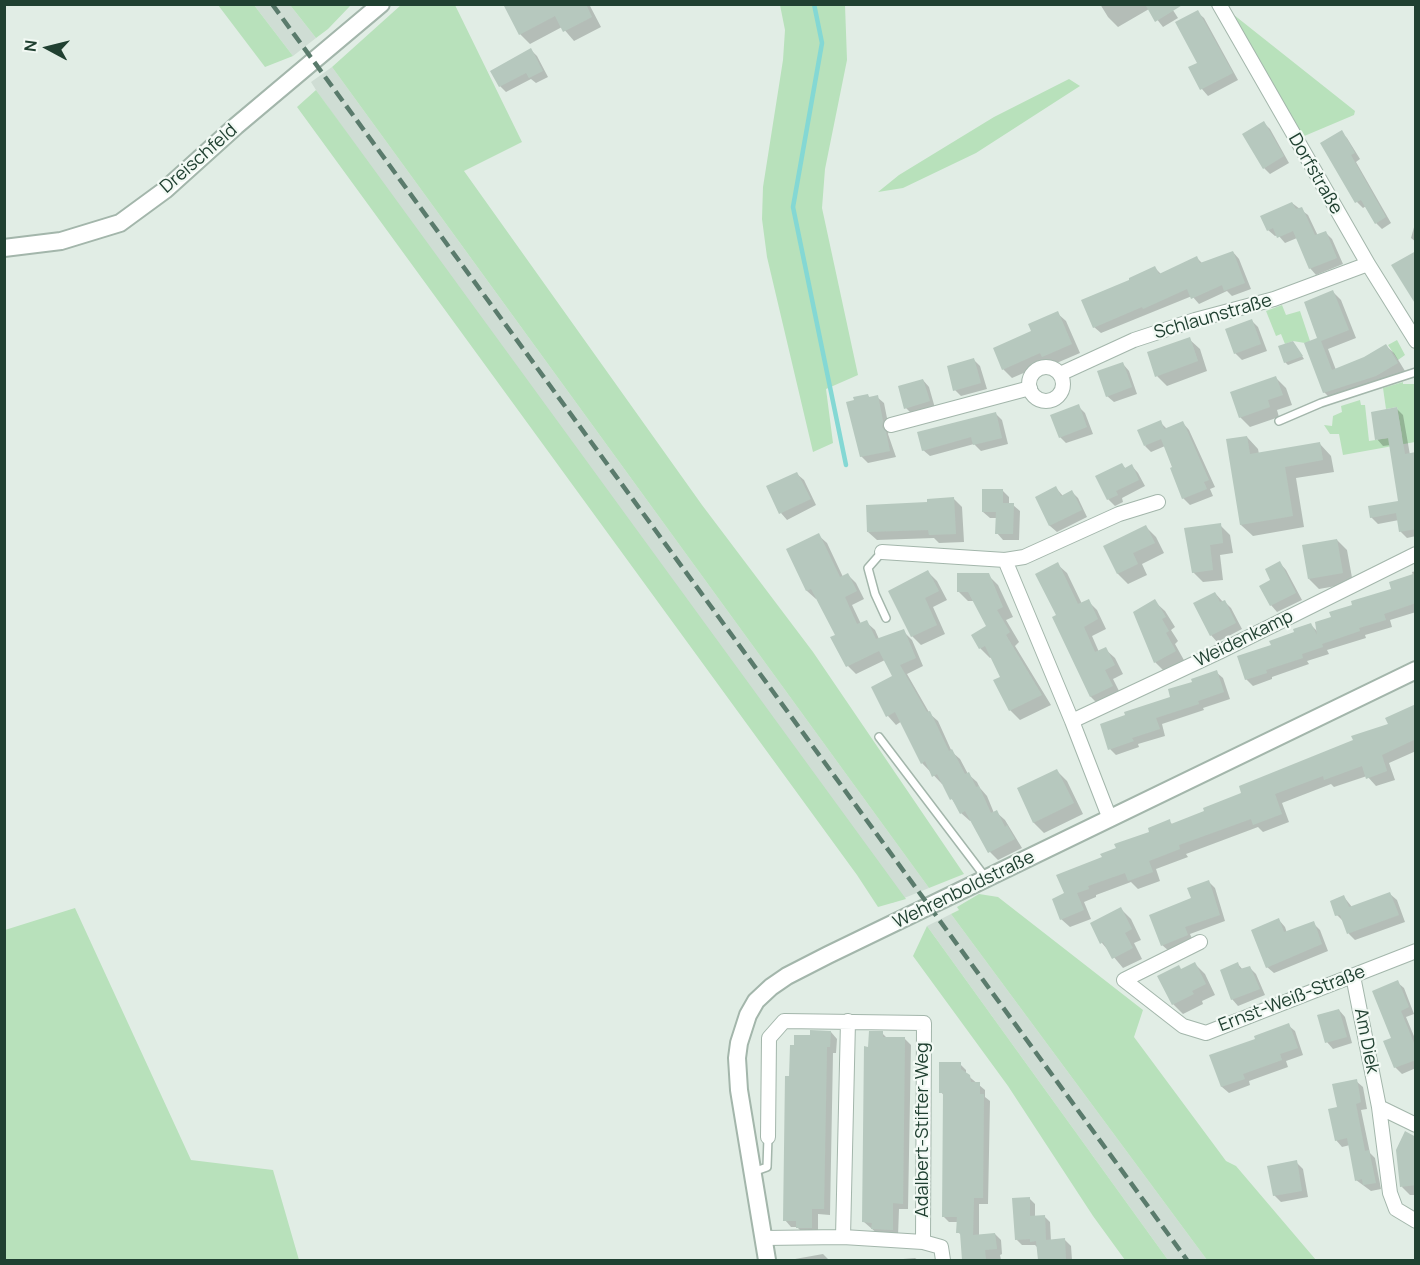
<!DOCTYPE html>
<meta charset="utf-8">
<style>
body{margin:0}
#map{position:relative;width:1420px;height:1265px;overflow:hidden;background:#e1ede5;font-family:Manrope,sans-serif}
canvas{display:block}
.frame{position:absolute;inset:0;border:6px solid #204031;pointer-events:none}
.north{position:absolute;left:18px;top:18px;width:60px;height:60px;-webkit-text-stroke:4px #f2f9f4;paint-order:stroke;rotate:277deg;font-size:16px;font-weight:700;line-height:24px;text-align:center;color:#204031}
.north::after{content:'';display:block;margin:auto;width:21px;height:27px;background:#204031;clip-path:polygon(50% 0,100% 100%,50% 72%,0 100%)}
</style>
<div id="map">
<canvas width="1420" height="1265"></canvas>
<div class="frame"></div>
<div class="north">N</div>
</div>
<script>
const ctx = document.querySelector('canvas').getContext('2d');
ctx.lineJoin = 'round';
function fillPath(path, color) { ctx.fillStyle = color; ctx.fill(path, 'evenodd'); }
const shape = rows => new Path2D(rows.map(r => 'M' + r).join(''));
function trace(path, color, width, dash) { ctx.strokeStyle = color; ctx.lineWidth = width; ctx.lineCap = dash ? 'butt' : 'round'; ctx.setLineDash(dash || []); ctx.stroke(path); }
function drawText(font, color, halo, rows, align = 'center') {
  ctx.font = font + ' Manrope,sans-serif'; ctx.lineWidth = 4.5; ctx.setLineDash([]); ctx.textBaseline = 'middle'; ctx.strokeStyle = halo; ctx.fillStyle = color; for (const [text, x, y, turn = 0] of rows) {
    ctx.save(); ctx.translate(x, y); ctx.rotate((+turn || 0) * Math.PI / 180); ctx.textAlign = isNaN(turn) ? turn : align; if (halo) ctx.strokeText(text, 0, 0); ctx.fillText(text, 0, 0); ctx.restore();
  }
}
const built = shape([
 [254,5,290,5,316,38,293,56],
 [332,67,929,888,892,903,316,90,311,82],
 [951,914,1207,1260,1168,1260,927,926]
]);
const green = shape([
 [218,5,254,5,293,56,265,67],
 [290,5,351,5,328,29,316,38],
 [401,5,455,5,522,142,464,171,702,505,813,652,964,874,929,888,332,67],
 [780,5,845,5,847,60,825,169,822,208,858,375,826,389,833,443,813,452,767,257,762,219,763,187,783,60,785,30],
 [1234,15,1355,111,1354,115,1302,137,1237,26],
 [1069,79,1080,86,976,153,903,188,878,192,899,175,994,117],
 [316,90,906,899,878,907,857,875,297,107],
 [1282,305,1286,315,1300,311,1311,344,1293,341,1285,344,1281,334,1276,336,1266,311],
 [1397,340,1405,355,1398,360,1388,345],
 [1403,382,1403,384,1414,384,1416,390,1415,442,1343,455,1339,434,1330,434,1324,425,1332,426,1333,416,1342,412,1341,406,1360,400,1361,405,1365,405,1369,441,1402,436,1397,407,1386,409,1383,388],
 [979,894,998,897,1143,1010,1134,1037,1226,1161,1236,1166,1316,1260,1207,1260,951,914,959,910,957,907],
 [75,908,191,1160,273,1170,299,1260,5,1260,5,930],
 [927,926,1168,1260,1125,1260,1093,1216,1008,1086,913,956]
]);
const shadow = shape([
 [505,4,589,4,601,27,574,41,562,27,530,44,520,34],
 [1100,4,1154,4,1171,7,1178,18,1163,27,1149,9,1118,27,1108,17],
 [1197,12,1204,18,1238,80,1208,96,1202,89,1190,68,1199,63],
 [531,50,537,56,548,77,536,83,531,79,506,92,500,86],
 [1264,123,1270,129,1289,163,1270,174,1264,168],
 [1341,132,1347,138,1360,159,1356,162,1391,223,1382,229,1376,223,1366,206,1363,208,1357,202],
 [1292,203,1308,215,1318,236,1326,233,1332,239,1343,264,1316,275,1310,268,1297,238,1285,243,1278,235,1275,236,1268,230],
 [1416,220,1416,242,1411,238],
 [1233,252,1239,259,1251,289,1232,296,1227,291,1199,304,1192,296,1101,333,1094,327,1131,281,1155,268,1161,274,1197,258,1203,264],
 [1333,292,1341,300,1356,338,1328,349,1336,370,1365,359,1386,346,1394,353,1405,371,1384,384,1332,400,1324,392,1319,339],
 [1057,313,1066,321,1080,353,1052,365,1049,362,1012,378,1003,369,1033,332],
 [1252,321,1258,327,1267,351,1242,360,1235,353],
 [1189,339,1200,349,1207,371,1167,386,1157,376],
 [1295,345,1304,359,1288,365,1285,362],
 [974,360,980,366,987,389,961,396,955,390],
 [1123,364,1129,371,1137,394,1114,402,1107,396],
 [1276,378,1286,388,1292,405,1277,410,1279,417,1250,427,1240,417],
 [923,380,929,387,935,408,912,414,906,408],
 [868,396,871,398,877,397,884,403,889,428,888,434,896,457,868,463,861,456],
 [1078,406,1085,413,1093,434,1066,443,1060,437],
 [1397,409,1403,415,1410,455,1416,455,1416,536,1407,538,1400,531,1399,520,1378,524,1371,517,1399,502,1391,445,1383,446,1377,439],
 [995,413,1002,420,1008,444,981,451,974,444,930,456,923,450],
 [1160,422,1167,429,1183,423,1189,430,1215,487,1210,489,1213,496,1190,505,1183,498,1165,446,1151,452,1145,446],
 [1247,437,1258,449,1259,454,1320,444,1331,456,1334,472,1296,478,1304,527,1253,536,1241,525],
 [1122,465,1126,469,1132,466,1138,473,1145,486,1122,498,1123,502,1115,506,1108,499,1097,477],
 [797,474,804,480,816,505,787,520,781,513],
 [1056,488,1063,496,1072,492,1078,498,1087,517,1057,532,1050,526,1037,497],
 [1003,491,1009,497,1009,505,1013,505,1020,511,1019,540,1003,540,997,533,997,518,990,518,983,512],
 [954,499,962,507,964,542,939,543,934,538,877,540,868,532,929,504],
 [1220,525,1230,535,1233,553,1220,555,1223,580,1203,582,1193,572],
 [1146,527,1156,537,1164,553,1142,564,1147,575,1128,584,1118,574,1105,546],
 [818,535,827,543,843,577,848,575,856,583,864,599,852,605,861,624,866,622,875,630,879,639,903,631,912,640,923,666,907,674,930,714,938,721,952,752,960,759,968,774,977,782,980,788,987,796,994,813,996,812,1005,820,1022,848,998,860,990,852,972,820,970,821,961,813,952,799,943,783,942,784,922,763,902,721,896,725,888,716,873,688,894,677,885,660,856,674,848,666,837,636,818,599,816,599,807,591,788,550],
 [1337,540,1347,550,1353,583,1319,589,1309,579],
 [1280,563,1286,570,1302,600,1277,612,1271,605,1272,581],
 [1057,564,1067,573,1082,604,1088,601,1097,610,1106,629,1092,636,1099,652,1105,649,1115,658,1123,674,1113,679,1121,695,1100,706,1091,697,1054,617,1058,616],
 [1416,571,1416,612,1390,620,1392,627,1365,635,1366,638,1327,650,1329,654,1307,661,1309,664,1272,677,1272,679,1253,686,1246,679,1273,646,1311,625,1318,632,1333,617,1393,590,1413,575,1412,572],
 [928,572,937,581,947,600,933,607,945,634,921,645,912,636],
 [988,575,998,585,1013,617,1006,620,1019,642,1015,646,1051,705,1020,720,1010,710,1002,677,992,657,990,658,980,648,988,627,975,601,968,601,958,591],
 [1215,593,1223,602,1225,602,1231,608,1242,629,1217,642,1211,635],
 [1154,601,1165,611,1175,627,1171,630,1178,641,1175,644,1185,662,1165,672,1155,662],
 [1216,672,1223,678,1230,699,1203,708,1204,710,1162,724,1165,736,1138,744,1139,747,1116,755,1110,749,1172,698,1194,683],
 [1416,706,1416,751,1389,763,1395,780,1376,786,1367,776,1334,787,1331,784,1282,803,1289,822,1263,832,1258,827,1186,854,1188,857,1156,869,1160,881,1138,889,1131,882,1096,895,1096,897,1084,902,1091,919,1070,927,1061,919,1066,894,1103,858,1151,833,1169,821,1173,825,1206,812,1390,724],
 [1057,771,1067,781,1083,814,1044,833,1034,823,1019,789],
 [1209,882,1215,888,1225,921,1190,934,1193,941,1169,951,1162,945,1193,899],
 [1390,894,1397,900,1405,922,1355,940,1349,934,1344,922,1337,915,1344,897,1352,907],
 [1121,909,1131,919,1141,940,1134,943,1142,959,1123,968,1102,943,1092,924],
 [1279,920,1285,927,1287,933,1313,923,1320,930,1328,951,1274,973,1267,967],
 [1195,964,1205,974,1215,995,1202,1001,1203,1004,1183,1014,1173,1004,1182,970],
 [1238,964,1243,970,1250,968,1256,974,1265,995,1238,1006,1232,999],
 [1397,982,1404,988,1414,1014,1406,1017,1416,1041,1416,1068,1402,1074,1395,1067,1393,1039],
 [1339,1010,1345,1017,1352,1043,1333,1049,1327,1042],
 [1288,1025,1295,1031,1303,1055,1286,1061,1288,1067,1249,1081,1250,1085,1229,1093,1222,1087,1211,1056,1257,1040],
 [831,1032,837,1039,836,1053,833,1053,830,1215,818,1214,818,1234,804,1234,797,1227,791,1227,785,1220,791,1078,811,1036],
 [882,1033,887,1038,904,1038,911,1045,908,1209,899,1209,898,1236,879,1235,864,1222,870,1048],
 [960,1064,966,1070,966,1074,985,1090,985,1097,990,1101,988,1204,979,1204,979,1236,995,1234,1001,1240,1002,1254,1000,1255,1001,1260,964,1260,962,1236,958,1232,958,1222,949,1222,943,1216,945,1097,941,1092],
 [1356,1081,1363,1087,1367,1109,1361,1110,1370,1153,1375,1158,1381,1189,1371,1191,1356,1180,1350,1145,1342,1147,1336,1140,1339,1108],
 [1416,1138,1416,1195,1410,1195,1402,1187],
 [1296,1162,1303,1169,1308,1197,1281,1202,1274,1195],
 [1029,1198,1035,1204,1035,1217,1044,1216,1050,1222,1051,1241,1065,1240,1071,1246,1072,1260,1039,1260,1038,1248,1035,1245,1022,1245,1016,1239],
 [823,1254,829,1260,796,1260,795,1259],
 [915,1258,918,1260,891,1260]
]);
const stream = shape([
 [814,4,822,43,793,207,846,465]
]);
const building = shape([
 [503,4,586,4,592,17,563,32,555,16,519,35],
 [1145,4,1184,4,1155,22],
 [1198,10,1233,73,1200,90,1188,67,1197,63,1175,22],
 [531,48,543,71,529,78,526,73,499,87,490,71],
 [1264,121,1284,156,1263,169,1242,134],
 [1342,130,1355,153,1351,155,1386,217,1375,224,1361,200,1355,203,1320,143],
 [1292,202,1296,209,1302,207,1315,235,1326,231,1337,258,1309,269,1293,231,1277,238,1273,228,1267,231,1260,216],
 [1233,251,1245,283,1224,291,1222,285,1191,299,1187,289,1143,309,1142,307,1093,328,1081,300,1129,280,1129,278,1155,266,1159,274,1197,256,1200,263],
 [1416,251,1416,305,1391,265],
 [1333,290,1349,330,1321,341,1332,370,1364,357,1386,344,1398,363,1376,376,1323,393,1304,343,1317,338,1304,302],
 [1058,311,1072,344,1042,357,1040,353,1002,370,993,348,1031,331,1028,324],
 [1252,319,1261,344,1234,354,1225,329],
 [1190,337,1198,361,1155,377,1147,352],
 [1293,341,1303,356,1284,363,1278,346],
 [974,358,981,383,953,391,947,366],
 [1123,362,1132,387,1106,397,1097,371],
 [1276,376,1283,395,1268,400,1270,407,1239,418,1230,392],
 [923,379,930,401,904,409,898,386],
 [868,394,869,397,878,395,883,421,882,427,886,432,890,451,860,457,846,402,854,400,853,397],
 [1079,404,1087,427,1059,438,1050,415],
 [1397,407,1405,454,1416,452,1416,529,1399,532,1396,513,1370,518,1368,506,1398,501,1388,438,1375,440,1371,412],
 [996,412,1002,438,973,445,971,437,922,451,917,432],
 [1161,420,1164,429,1183,421,1209,480,1204,482,1207,489,1182,499,1170,468,1172,467,1161,439,1144,446,1137,430],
 [1247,436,1250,454,1320,442,1323,460,1285,467,1293,516,1240,525,1226,439],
 [1122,463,1125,468,1132,464,1139,480,1116,491,1118,495,1107,500,1095,476],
 [797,472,811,499,779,514,766,486],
 [1056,486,1061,496,1072,490,1082,510,1049,526,1035,497],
 [982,489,1003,489,1003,503,1014,503,1013,534,995,534,996,512,982,512],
 [954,497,956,534,929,535,928,530,867,532,866,505,927,502,927,499],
 [1221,523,1223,543,1210,545,1213,570,1192,573,1184,528],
 [1146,525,1155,543,1133,553,1138,564,1117,574,1103,546],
 [819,533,840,577,848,573,857,591,845,597,857,624,867,620,876,639,904,629,916,658,900,665,927,712,930,711,949,751,952,749,965,774,969,772,976,787,979,786,991,813,997,810,1005,827,1007,825,1015,839,988,853,965,811,960,814,952,799,950,800,937,774,932,777,925,761,921,764,895,712,886,717,871,687,892,676,879,651,846,667,830,637,835,635,811,589,806,591,786,549],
 [1337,539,1343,573,1308,579,1302,545],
 [1280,561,1296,593,1270,606,1259,586,1270,580,1265,569],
 [1058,562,1078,604,1089,599,1098,619,1084,627,1095,652,1106,647,1115,665,1105,670,1113,686,1090,697,1052,617,1056,615,1035,574],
 [928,570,939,591,925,598,937,625,911,637,888,591],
 [957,573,989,573,1003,607,997,610,1010,632,1006,635,1042,695,1009,711,993,680,1000,677,985,646,979,649,971,635,986,626,968,592,957,592],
 [1416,573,1416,603,1384,614,1386,620,1359,628,1360,631,1322,644,1323,647,1302,654,1303,658,1266,670,1267,673,1245,680,1237,656,1271,645,1269,641,1294,632,1293,629,1311,623,1317,635,1315,622,1331,617,1329,612,1352,605,1351,601,1391,589,1389,582],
 [1215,592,1220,602,1225,600,1236,623,1210,636,1193,603],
 [1155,599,1166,617,1162,619,1169,631,1166,633,1176,651,1154,663,1133,612],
 [1217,670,1224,692,1198,701,1199,704,1156,718,1160,729,1132,738,1134,741,1108,750,1100,724,1125,715,1124,712,1170,697,1168,689,1192,682,1191,679],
 [1416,704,1416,739,1382,755,1387,771,1366,779,1362,766,1324,780,1323,776,1275,794,1282,814,1253,825,1251,819,1179,845,1180,849,1149,861,1153,872,1128,881,1125,873,1088,886,1089,889,1077,893,1084,910,1060,920,1052,899,1064,893,1056,875,1102,857,1100,854,1116,848,1114,844,1149,832,1148,828,1170,819,1171,824,1204,811,1203,808,1241,793,1239,786,1353,740,1351,736,1388,724,1385,718],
 [1057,769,1074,803,1033,823,1017,788],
 [1209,880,1220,915,1185,927,1188,935,1161,946,1149,915,1191,898,1187,888],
 [1390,892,1399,915,1347,934,1340,915,1335,916,1330,901,1344,895,1349,907],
 [1121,907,1132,929,1125,933,1133,948,1112,959,1103,942,1100,944,1090,923],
 [1279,918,1284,932,1314,921,1322,944,1266,968,1251,930],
 [1195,962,1206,984,1192,991,1194,994,1172,1005,1157,976,1179,965,1181,969],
 [1238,962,1240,969,1250,966,1260,989,1231,1000,1220,970],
 [1398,980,1409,1007,1401,1011,1416,1048,1416,1060,1394,1068,1383,1041,1391,1038,1372,991],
 [1339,1009,1347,1037,1325,1043,1317,1015],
 [1289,1023,1298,1048,1280,1054,1282,1060,1243,1074,1245,1079,1221,1087,1209,1055,1255,1039,1254,1036],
 [810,1030,831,1031,830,1047,827,1047,824,1209,812,1209,812,1228,796,1228,796,1221,783,1221,785,1076,789,1076,790,1045,794,1045,794,1035,810,1035],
 [869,1031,883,1031,883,1037,905,1037,903,1204,893,1203,893,1230,871,1229,872,1223,862,1222,864,1046,868,1047],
 [939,1062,961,1062,961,1069,970,1075,971,1082,980,1082,980,1094,984,1094,983,1198,974,1198,973,1235,995,1233,997,1249,985,1250,986,1260,962,1260,960,1233,956,1233,957,1217,942,1217,943,1093,939,1093],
 [1357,1079,1361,1102,1356,1104,1365,1151,1369,1150,1376,1183,1363,1185,1362,1179,1355,1181,1347,1138,1335,1141,1328,1109,1337,1107,1332,1084],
 [1405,1131,1416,1137,1416,1185,1400,1187,1396,1150],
 [1297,1160,1302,1191,1273,1196,1267,1166],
 [1030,1197,1030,1216,1045,1215,1046,1240,1065,1238,1066,1260,1038,1260,1036,1241,1030,1242,1030,1239,1015,1240,1012,1198]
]);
const service = shape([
 [1279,421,1321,403,1416,372],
 [882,552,868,568,875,594,886,618],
 [879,737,986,878],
 [753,1172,767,1167,768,1137]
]);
const minor = shape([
 [1219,4,1368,264,1416,341],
 '1029 384a17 17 0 1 1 34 0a17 17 0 1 1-34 0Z',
 [1060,374,1134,340,1195,320,1274,299,1368,264],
 [891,425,1030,388],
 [882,552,1005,560,1024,557,1119,514,1158,502],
 [1005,560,1072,721,1110,819],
 [1072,721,1219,652,1416,554],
 [1200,942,1124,980,1183,1026,1206,1033,1416,951],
 [1353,976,1379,1107,1390,1193,1396,1209,1416,1221],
 [1379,1107,1416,1125],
 [768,1137,769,1038,784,1021,924,1023,923,1242],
 [843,1237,848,1021],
 [764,1238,843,1237,923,1242,941,1247,943,1260]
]);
const tertiary = shape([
 [4,248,61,241,120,223,165,190,236,126,381,4],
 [767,1260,739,1090,737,1058,739,1043,748,1015,756,1001,771,987,787,976,828,955,1416,670]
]);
const rail = shape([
 [272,4,1187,1260]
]);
const streetNames = [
 ["Dreischfeld",199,159,-41],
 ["Dorfstraße",1315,174,60],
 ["Schlaunstraße",1213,317,-16],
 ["Weidenkamp",1244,639,-26],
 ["Wehrenboldstraße",964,890,-26],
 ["Ernst-Weiß-Straße",1292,999,-21],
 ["Am Diek",1366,1041,79],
 ["Adalbert-Stifter-Weg",923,1130,-90]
];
fillPath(built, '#cfddd4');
fillPath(green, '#b8e1bb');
fillPath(shadow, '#0003');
trace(stream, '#84d8d4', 4.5);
fillPath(building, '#b6c8be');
trace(service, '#a3b6ab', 10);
trace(minor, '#a3b6ab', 16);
trace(tertiary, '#a3b6ab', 20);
trace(service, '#fff', 7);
trace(minor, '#fff', 14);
trace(tertiary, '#fff', 16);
trace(rail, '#5a7b6c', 4.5, [12, 6]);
drawText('18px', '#204031', '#f2f9f4', streetNames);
</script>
